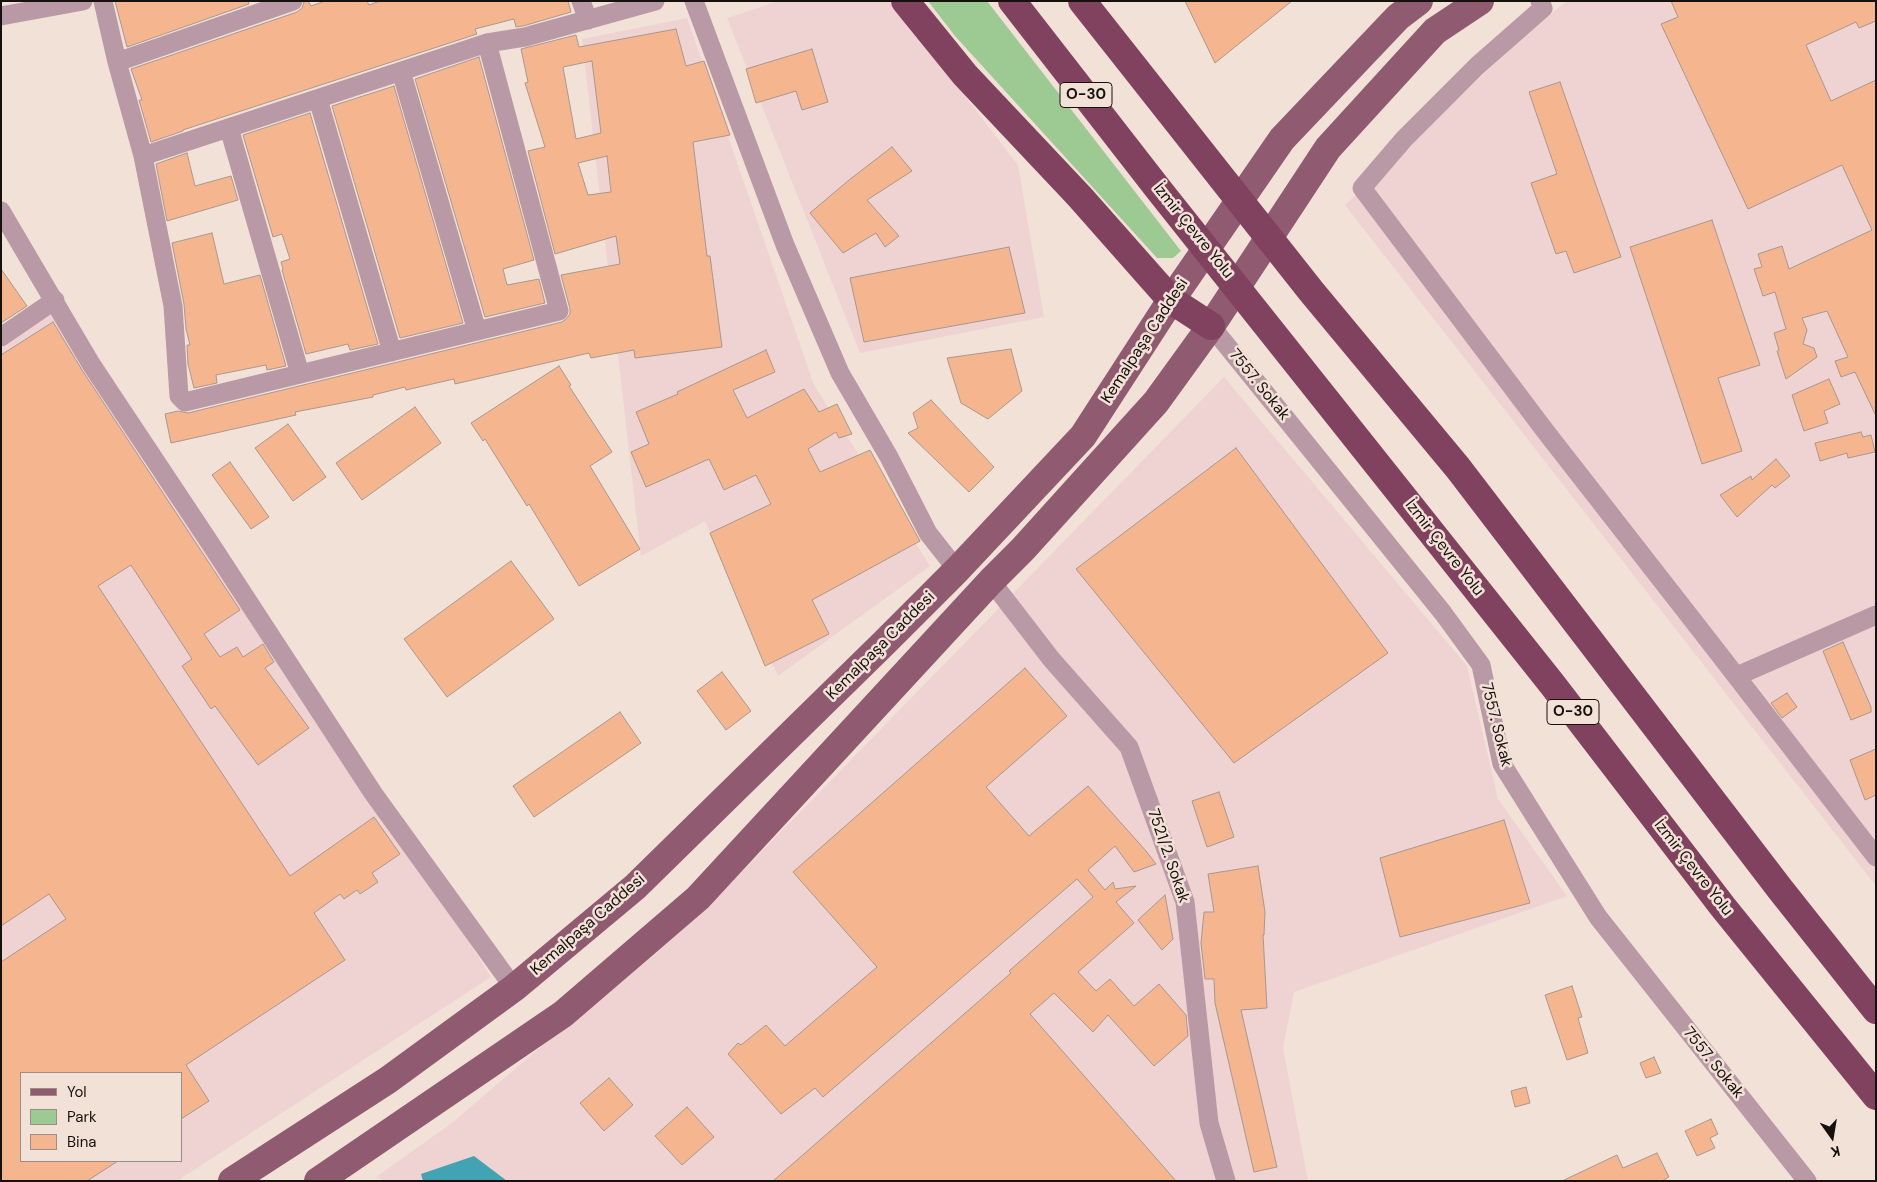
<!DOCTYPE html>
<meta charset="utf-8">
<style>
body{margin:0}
#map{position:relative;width:1877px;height:1182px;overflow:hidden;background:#f2e1d7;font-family:"DM Sans",sans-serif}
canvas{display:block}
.frame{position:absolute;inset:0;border:2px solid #17110d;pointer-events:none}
.legend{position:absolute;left:20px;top:1072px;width:162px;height:90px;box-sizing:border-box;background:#f2e1d7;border:1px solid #9a8e86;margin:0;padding:6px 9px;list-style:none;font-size:15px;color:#17110d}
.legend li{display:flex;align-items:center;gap:10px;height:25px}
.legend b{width:25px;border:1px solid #9a8e86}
.north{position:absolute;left:1807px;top:1112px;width:50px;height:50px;-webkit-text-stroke:4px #f2e1d7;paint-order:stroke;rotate:167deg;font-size:14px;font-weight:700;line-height:20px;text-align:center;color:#17110d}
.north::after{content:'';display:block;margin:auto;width:18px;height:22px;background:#17110d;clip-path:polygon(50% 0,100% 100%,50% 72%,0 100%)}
</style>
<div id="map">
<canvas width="1877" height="1182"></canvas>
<div class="frame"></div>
<ul class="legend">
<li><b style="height:6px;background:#905a71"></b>Yol</li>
<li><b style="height:14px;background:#9dca92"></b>Park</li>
<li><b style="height:14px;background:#f5b58e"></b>Bina</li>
</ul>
<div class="north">K</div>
</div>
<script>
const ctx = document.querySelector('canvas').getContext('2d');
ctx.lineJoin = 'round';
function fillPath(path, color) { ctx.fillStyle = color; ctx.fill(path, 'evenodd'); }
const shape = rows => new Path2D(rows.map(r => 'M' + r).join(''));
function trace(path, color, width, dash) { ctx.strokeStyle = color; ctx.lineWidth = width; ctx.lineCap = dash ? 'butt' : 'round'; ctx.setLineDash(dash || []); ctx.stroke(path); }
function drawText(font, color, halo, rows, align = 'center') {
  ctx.font = font + ' "DM Sans",sans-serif'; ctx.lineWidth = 5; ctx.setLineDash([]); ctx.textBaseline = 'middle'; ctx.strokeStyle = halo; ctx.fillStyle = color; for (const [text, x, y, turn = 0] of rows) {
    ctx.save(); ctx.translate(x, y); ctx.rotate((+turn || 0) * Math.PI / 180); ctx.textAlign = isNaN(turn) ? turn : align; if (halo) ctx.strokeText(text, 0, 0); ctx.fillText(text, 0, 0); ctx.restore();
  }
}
const industrial = shape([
 [779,1,891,1,1018,165,1044,317,860,353,727,18],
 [1567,1,1876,1,1876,886,1345,205,1524,36],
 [687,18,814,385,930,566,778,676,705,521,641,556,582,39],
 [62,299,491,977,177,1181,1,1181,1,343],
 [21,1073,181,1073,181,1161,21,1161],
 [1224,377,1467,666,1498,799,1567,896,1294,992,1283,1048,1308,1181,385,1181,376,1177,452,1123,729,885]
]);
const green = shape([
 [928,1,987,1,1181,251,1173,258,1157,258,955,36]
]);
const water = shape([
 [474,1156,507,1181,423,1181,421,1174]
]);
const building = shape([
 [115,1,248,1,249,4,127,47,115,1],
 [308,1,311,6,325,1,367,1,369,5,380,1,568,1,571,12,523,26,516,27,514,19,475,29,477,34,183,130,183,131,151,142,139,100,142,100,131,69,297,12,302,8,304,2,308,1],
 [1185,1,1292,1,1215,63,1185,1],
 [1671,1,1876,1,1876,21,1859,28,1856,22,1806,45,1831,101,1876,80,1876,416,1855,372,1841,377,1835,361,1848,357,1827,311,1802,318,1807,330,1803,344,1814,348,1817,357,1786,379,1777,351,1779,350,1774,333,1786,329,1775,292,1763,296,1754,269,1762,267,1758,254,1782,246,1789,269,1872,230,1842,165,1748,209,1661,24,1678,17,1671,1],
 [676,29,686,66,704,61,730,135,693,142,707,256,710,256,722,347,635,358,634,350,591,358,589,353,455,384,454,379,406,390,405,387,373,395,373,397,295,412,296,415,171,443,165,414,178,411,188,413,562,322,566,319,570,314,570,309,561,275,620,264,616,236,555,254,528,151,545,147,525,83,528,82,521,49,576,35,579,47,676,29],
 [592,61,601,133,576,139,563,67,592,61],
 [607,156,611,192,588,195,578,163,607,156],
 [812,49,828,102,802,110,796,91,756,103,746,69,812,49],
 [479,57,534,260,503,269,507,285,539,279,545,303,485,317,415,79,479,57],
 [1560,82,1621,257,1574,273,1566,251,1556,254,1531,183,1557,174,1529,92,1560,82],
 [394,86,463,323,400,338,332,106,394,86],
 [310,113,378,344,350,350,348,344,306,354,282,270,283,269,281,262,290,259,282,234,273,237,243,135,310,113],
 [892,147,912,171,867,200,899,236,885,247,876,233,843,253,810,213,849,180,892,147],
 [187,153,195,186,231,176,238,200,167,221,156,164,187,153],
 [1712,220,1760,365,1718,378,1742,451,1702,464,1630,247,1712,220],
 [212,233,224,284,260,275,286,366,267,370,266,365,216,375,217,383,194,388,188,364,187,345,190,345,186,329,184,304,172,243,212,233],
 [1009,247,1025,313,864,342,850,278,1009,247],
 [1,269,27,306,1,323,1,269],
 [53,322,82,370,240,610,204,634,220,657,237,647,243,657,263,644,274,662,265,668,309,728,258,765,215,706,211,709,182,666,192,659,131,565,98,586,290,876,374,817,400,854,372,873,378,882,360,894,357,890,344,899,340,894,314,913,345,960,186,1065,209,1101,181,1119,181,1073,21,1073,21,1161,118,1161,87,1181,1,1181,1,962,66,919,49,894,1,926,1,355,53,322],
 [1011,349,1022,391,988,419,961,403,947,358,1011,349],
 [766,350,775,372,733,390,747,418,804,389,819,412,837,404,852,434,839,438,836,432,808,449,820,472,870,450,920,541,812,600,829,634,765,666,710,533,771,504,756,475,724,490,709,459,646,487,631,452,649,444,636,412,678,394,677,392,766,350],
 [559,366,571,385,569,386,612,452,590,466,640,549,579,586,529,504,527,506,485,439,483,441,471,423,559,366],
 [1829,379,1840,404,1824,411,1828,423,1804,431,1792,395,1829,379],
 [931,400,994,467,969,492,908,433,918,428,913,413,931,400],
 [415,407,441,443,362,500,336,463,415,407],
 [288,424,326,477,293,501,255,448,288,424],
 [1861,432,1863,437,1871,435,1875,452,1848,458,1847,453,1820,461,1815,443,1861,432],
 [1236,448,1388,653,1234,763,1076,569,1236,448],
 [1776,459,1790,476,1775,488,1772,485,1737,517,1720,495,1751,476,1752,480,1776,459],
 [230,462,269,517,251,529,212,475,230,462],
 [511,561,554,619,447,697,404,639,511,561],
 [1843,642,1871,707,1871,712,1851,720,1823,651,1843,642],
 [1025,668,1067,716,986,787,1029,836,1088,786,1146,851,1156,864,1134,872,1115,846,1088,870,1105,890,1113,882,1115,889,1136,886,1116,902,1134,923,1078,972,1096,991,1110,979,1134,1006,1159,984,1186,1015,1188,1036,1154,1066,1108,1015,1093,1032,1054,993,1030,1014,1176,1181,773,1181,1011,973,1009,971,1093,897,1077,879,823,1097,815,1088,781,1114,728,1054,738,1043,741,1045,766,1025,785,1046,877,967,793,872,1025,668],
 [722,672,751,711,726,730,697,691,722,672],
 [1787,693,1797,707,1782,718,1771,703,1787,693],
 [620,712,641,743,534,817,513,786,620,712],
 [1876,749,1876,795,1865,800,1850,760,1876,749],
 [1219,792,1234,837,1207,847,1192,801,1219,792],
 [1504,820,1530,903,1400,937,1380,858,1504,820],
 [1258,866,1265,912,1264,935,1263,935,1267,1008,1241,1010,1277,1167,1254,1172,1215,1003,1214,979,1205,979,1201,943,1204,912,1214,912,1208,874,1258,866],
 [1165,895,1173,939,1162,950,1138,920,1165,895],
 [1572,986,1582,1017,1578,1018,1588,1053,1567,1060,1545,995,1572,986],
 [1654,1057,1661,1073,1646,1078,1640,1063,1654,1057],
 [609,1078,633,1105,604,1131,580,1103,609,1078],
 [1526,1087,1530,1103,1515,1107,1511,1091,1526,1087],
 [687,1107,714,1137,682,1165,655,1136,687,1107],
 [1711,1119,1718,1134,1710,1138,1715,1148,1697,1156,1685,1131,1711,1119],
 [1657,1153,1669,1177,1662,1181,1562,1181,1617,1155,1623,1168,1657,1153]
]);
const street = shape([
 [103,1,117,62,143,156,173,306,179,396,185,402,559,311,487,43],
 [581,1,588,20],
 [694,1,785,245,840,373,889,457,928,533,957,570],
 [1540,1,1543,8,1477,66,1404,139,1362,188,1546,432,1716,650,1876,857],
 [1,16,83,1],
 [117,62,293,1],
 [401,71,477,331],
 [318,99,392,352],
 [229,128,300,374],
 [143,156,487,43,525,37,655,1],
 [1,211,91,364,210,543,373,793,514,988],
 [1211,326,1443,613,1481,665,1502,764,1598,917,1807,1181],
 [1,337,55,300],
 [991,581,1052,660,1129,747,1185,902,1209,1123,1226,1181],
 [1737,676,1876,615]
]);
const primary = shape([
 [232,1181,388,1080,514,988,635,887,885,642,957,570,1083,436,1171,300,1282,139,1398,17,1419,1],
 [318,1181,563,1014,698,898,991,581,1023,549,1156,402,1211,326,1328,148,1435,31,1480,1]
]);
const highway = shape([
 [905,1,965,75,1080,197,1171,300,1211,326],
 [1012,1,1159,190,1552,684,1723,907,1876,1096],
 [1082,1,1311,291,1458,468,1780,889,1876,1010]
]);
const shields = [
 [1086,95,52],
 [1573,712,52]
];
const shieldNames = [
 ["O-30",1086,95],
 ["O-30",1573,712]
];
const streetNames = [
 ["İzmir Çevre Yolu",1193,231,51],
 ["Kemalpaşa Caddesi",1145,341,-57],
 ["7557. Sokak",1259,385,51],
 ["İzmir Çevre Yolu",1444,548,52],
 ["Kemalpaşa Caddesi",881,646,-45],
 ["7557. Sokak",1496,725,76],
 ["7521/2. Sokak",1168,856,71],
 ["İzmir Çevre Yolu",1693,868,52],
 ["Kemalpaşa Caddesi",588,925,-41],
 ["7557. Sokak",1713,1063,51]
];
fillPath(industrial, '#eed3d2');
fillPath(green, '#9dca92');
fillPath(water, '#42a3b2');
fillPath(building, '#f5b58e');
trace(building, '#a8988f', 1);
trace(street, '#b999a6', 19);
trace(primary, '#905a71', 28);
trace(highway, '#80425f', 28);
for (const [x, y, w] of shields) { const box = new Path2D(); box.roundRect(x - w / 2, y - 12.5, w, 25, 4); ctx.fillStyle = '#f2e1d7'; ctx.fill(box); trace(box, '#17110d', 1); }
drawText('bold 15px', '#17110d', null, shieldNames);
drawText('16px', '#17110d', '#f2e1d7', streetNames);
</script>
